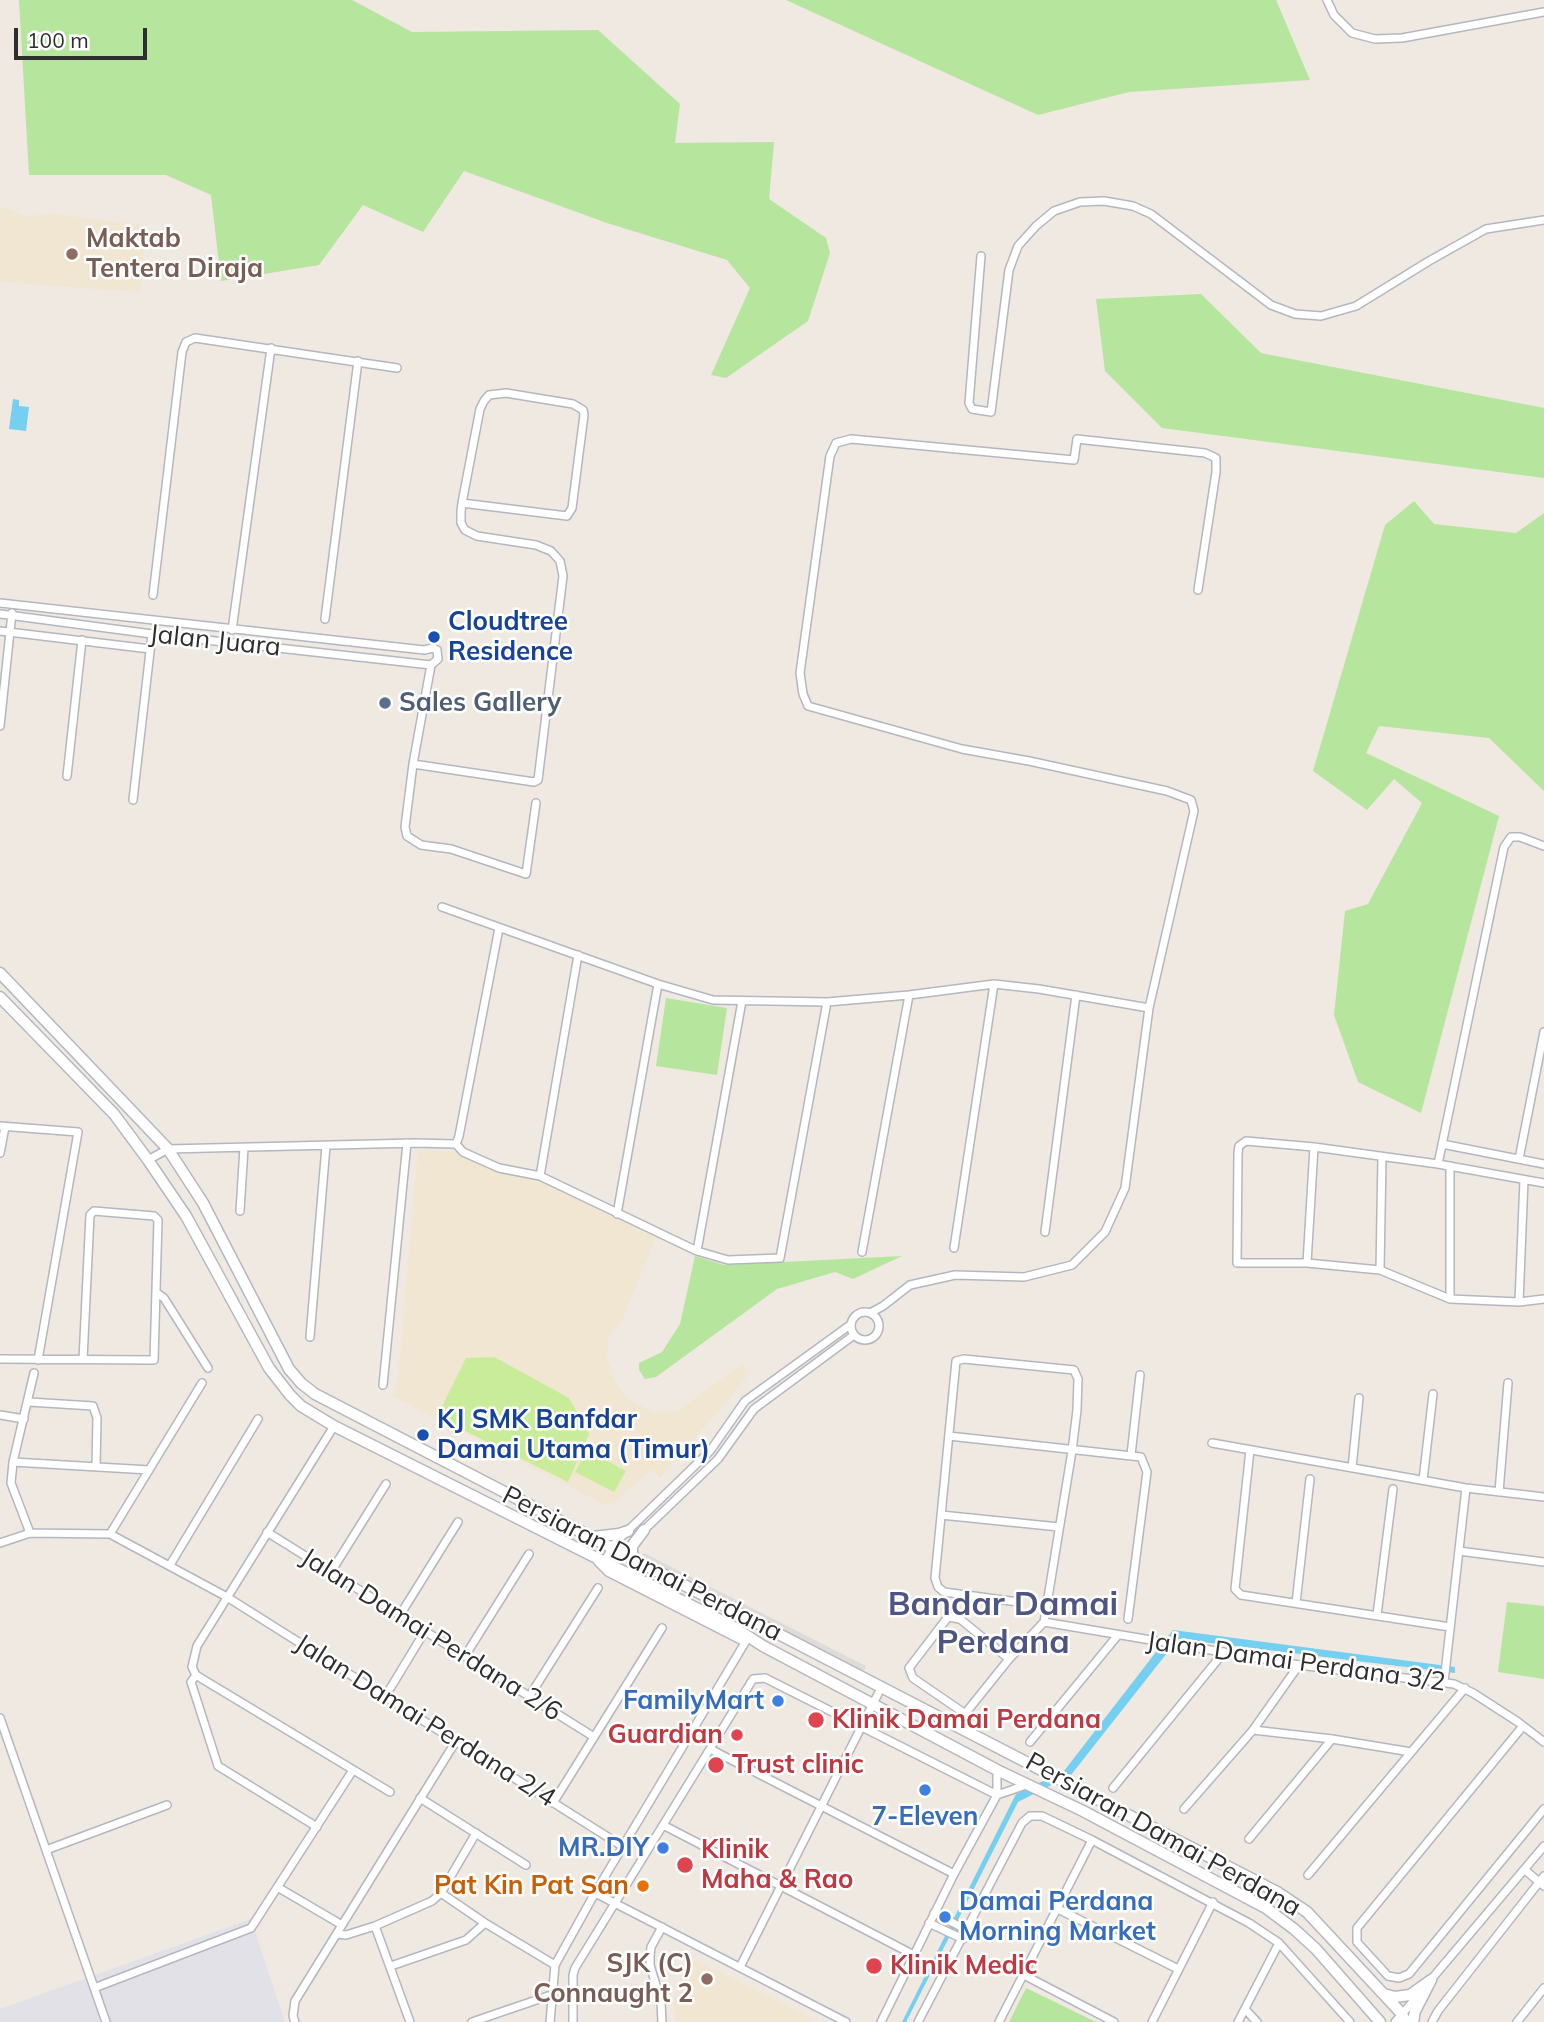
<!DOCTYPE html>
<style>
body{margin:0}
#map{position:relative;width:1544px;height:2022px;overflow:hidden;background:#efe9e1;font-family:Mulish,sans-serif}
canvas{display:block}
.scale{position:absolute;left:14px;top:28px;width:133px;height:32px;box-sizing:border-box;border:4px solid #2e2e2e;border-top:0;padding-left:9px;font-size:21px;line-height:24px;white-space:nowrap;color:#2e2e2e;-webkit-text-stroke:5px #fff;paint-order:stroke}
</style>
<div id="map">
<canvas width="1544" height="2022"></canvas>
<div class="scale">100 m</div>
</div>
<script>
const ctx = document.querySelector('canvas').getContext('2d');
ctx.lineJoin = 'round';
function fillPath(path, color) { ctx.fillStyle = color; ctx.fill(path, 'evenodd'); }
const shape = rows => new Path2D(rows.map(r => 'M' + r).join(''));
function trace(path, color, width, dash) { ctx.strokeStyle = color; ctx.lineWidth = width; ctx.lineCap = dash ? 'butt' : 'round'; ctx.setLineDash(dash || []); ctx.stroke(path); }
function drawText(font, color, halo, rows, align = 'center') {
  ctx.font = font + ' Mulish,sans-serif'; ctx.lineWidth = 5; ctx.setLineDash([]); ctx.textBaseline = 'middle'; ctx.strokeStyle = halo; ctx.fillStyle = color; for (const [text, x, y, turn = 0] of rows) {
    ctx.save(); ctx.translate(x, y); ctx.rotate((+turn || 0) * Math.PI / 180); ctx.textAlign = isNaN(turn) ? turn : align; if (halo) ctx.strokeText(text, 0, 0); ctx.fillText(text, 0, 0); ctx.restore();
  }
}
const industrial = shape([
 [251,1919,285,2022,0,2022,0,2009]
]);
const education = shape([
 [0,206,26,216,54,214,146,226,140,292,0,282],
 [418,1149,459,1152,500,1172,533,1178,656,1237,623,1318,608,1339,607,1359,616,1383,628,1400,654,1412,677,1411,743,1364,749,1373,730,1398,660,1478,653,1469,613,1503,603,1504,392,1396,398,1381],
 [687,1956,819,2022,674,2022,674,2002]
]);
const green = shape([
 [19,0,352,0,412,32,598,30,680,104,675,143,774,142,769,199,826,238,830,253,808,321,726,378,711,375,750,288,727,260,607,223,464,171,423,232,363,205,319,265,221,281,211,195,166,175,29,175],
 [786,0,1276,0,1310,80,1129,92,1038,115],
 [1201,294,1261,353,1544,408,1544,478,1162,428,1105,371,1096,299],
 [1414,501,1434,524,1516,533,1544,513,1544,791,1489,738,1379,726,1366,753,1499,816,1421,1113,1358,1082,1334,1015,1345,911,1368,904,1422,803,1394,779,1367,810,1313,771,1385,525],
 [666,998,727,1008,717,1075,656,1066],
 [695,1256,724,1265,902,1256,853,1279,835,1272,777,1289,656,1377,645,1379,639,1370,639,1363,662,1352,680,1324],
 [1507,1602,1544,1606,1544,1679,1498,1672],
 [1026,1988,1096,2022,1009,2022]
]);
const pitch = shape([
 [494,1357,569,1398,589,1434,568,1482,437,1417,466,1358],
 [587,1450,626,1471,614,1492,575,1472]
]);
const plaza = shape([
 [644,1553,866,1666,864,1671,642,1558]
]);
const water = shape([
 [13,399,19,400,19,406,29,407,26,431,9,429],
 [1173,1630,1455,1667,1455,1673,1178,1639,1071,1775,1018,1802,906,2022,902,2022,1016,1794,1064,1771]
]);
const minor = shape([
 [1327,0,1334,15,1352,33,1375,39,1402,38,1544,12],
 [981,256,969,403,972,409,991,412,1009,270,1018,246,1036,226,1054,211,1080,202,1104,201,1133,206,1151,214,1271,305,1295,314,1321,316,1356,306,1429,261,1486,229,1544,220],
 [153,595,182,352,186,342,195,338,397,368],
 [0,603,424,650,433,648,437,650,438,659,431,665,413,764,405,827,407,836,421,845,451,849,526,874,536,803],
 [0,614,152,634,431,665],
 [325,619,358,361],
 [232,630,271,348],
 [0,631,150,649],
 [0,726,12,613],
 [413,764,534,782,538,780,563,576,560,561,551,551,536,545,477,536,465,530,461,523,461,512,462,503,480,409,484,401,489,395,506,393,573,404,583,410,584,415,572,508,567,516,462,503],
 [67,776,82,640],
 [133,800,152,634],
 [442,907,658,984,713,1000,827,1002,909,995,994,984,1039,989,1149,1008],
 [0,1126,78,1132,38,1360],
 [456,1144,463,1152,499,1168,540,1176,697,1251,728,1260,780,1258,827,1002],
 [456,1144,459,1136,499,928],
 [1442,1144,1544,1164],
 [0,1153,5,1127],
 [1519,1159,1544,1032],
 [148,1160,168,1149,415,1143,456,1144],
 [1438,1164,1504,847,1511,837,1520,837,1544,846],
 [540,1176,578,955],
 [1544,1183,1438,1164,1314,1147,1246,1141,1239,1146,1238,1153,1237,1263,1307,1263,1380,1270,1450,1299,1519,1302,1544,1299],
 [240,1211,244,1148],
 [617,1214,658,984],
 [1045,1232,1076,995],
 [954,1248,994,984],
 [697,1251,742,1001],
 [862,1252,909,995],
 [1307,1263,1314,1147],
 [1380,1270,1382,1157],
 [157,1293,164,1298,208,1368],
 [1450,1299,1450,1166],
 [1519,1302,1524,1180],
 '851 1326a14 14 0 1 1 28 0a14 14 0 1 1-28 0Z',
 [870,1313,883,1306,910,1285,955,1275,1024,1277,1072,1265,1105,1232,1125,1188,1149,1008,1194,811,1191,800,1167,791,1029,761,962,749,808,706,803,694,800,673,830,456,836,443,851,439,1074,460,1077,439,1205,453,1216,458,1216,472,1198,590],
 [310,1337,326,1146],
 [0,1359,154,1360,158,1220,154,1216,94,1211,90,1215,83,1360],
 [383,1385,407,1143],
 [29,1402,93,1406,97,1418,96,1467],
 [0,1415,24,1419],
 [334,1426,197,1646,192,1667,196,1675,204,1680,390,1792],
 [949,1436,1141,1457,1147,1472,1128,1619],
 [1212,1443,1466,1488,1544,1497],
 [1250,1450,1235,1589,1241,1595,1450,1627],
 [1131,1455,1140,1375],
 [13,1462,149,1470],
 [1352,1468,1359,1398],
 [1423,1480,1433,1394],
 [1499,1492,1508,1383],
 [941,1515,1059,1527],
 [643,1531,718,1459,754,1409,854,1335],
 [267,1532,594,1737],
 [30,1533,11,1483,13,1462,34,1373],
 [110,1534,202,1383],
 [0,1543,30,1533,110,1534,227,1597,622,1846],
 [1459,1551,1544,1562],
 [605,1560,615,1543,710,1451,745,1401,850,1325],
 [170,1565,258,1419],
 [331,1572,386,1484],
 [1018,1602,944,1592,938,1587,935,1578,956,1361,964,1359,1074,1370,1078,1379,1077,1410,1072,1451,1044,1622],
 [1296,1603,1310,1479],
 [400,1615,458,1522],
 [1377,1615,1393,1489],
 [1044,1622,1299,1665,1454,1684,1473,1693,1518,1722,1544,1742],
 [465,1656,529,1554],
 [196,1675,191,1682,218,1766,317,1827],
 [1444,1682,1466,1488],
 [385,1697,425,1631],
 [529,1697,598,1588],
 [964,1713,913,1678,909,1668,948,1617,960,1619,1009,1659],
 [0,1718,106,2022],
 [956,1725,1009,1659,1044,1622],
 [1523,1726,1357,1928,1357,1942,1388,1976,1399,1978,1409,1974,1544,1809],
 [1253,1730,1332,1739,1411,1752],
 [1030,1742,1118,1635],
 [710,1749,954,1874],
 [1113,1788,1224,1652],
 [997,1795,1026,1785],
 [420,1798,526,1865],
 [553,1803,662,1628],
 [1184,1809,1253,1730,1299,1665],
 [663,1825,914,1955],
 [1249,1839,1332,1739],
 [46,1850,167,1805],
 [1525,1870,1544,1886],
 [1308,1875,1465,1688],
 [279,1888,342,1925],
 [441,1893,485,1923,555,1965],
 [595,1893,846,2022],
 [1056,1908,1178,1969],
 [934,1913,967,1930],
 [929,1923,963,1939],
 [375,1926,410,2022],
 [337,1934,346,1935,375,1926,432,1901,441,1893,476,1833],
 [391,1966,466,1940,485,1923],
 [740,1967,881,1688],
 [1022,1974,1114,2022],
 [1429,1982,1544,1846],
 [94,1988,251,1928,353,1770],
 [1245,2009,1257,2022],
 [295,2022,293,2016,295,2001,456,1741],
 [472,2022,551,1995],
 [550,2022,555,1965,595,1893,746,1641],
 [573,2022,573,1975,575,1968,753,1679,765,1678,997,1795],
 [662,2022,661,2002,650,1965,650,1956,651,1947,662,1927],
 [881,2022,954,1874,997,1795,997,1770],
 [918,2022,1022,1823,1030,1816,1042,1816,1092,1840,1249,1923,1279,1943,1350,2022],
 [999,2022,1092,1840],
 [1152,2022,1213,1902],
 [1238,2022,1279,1943],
 [1395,2022,1422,1991],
 [1432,2022,1438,2011,1544,1876],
 [1517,2022,1544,1988]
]);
const secondary = shape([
 [0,973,168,1149,203,1203,289,1369,301,1383,315,1394,1277,1892,1307,1912,1402,2014,1406,2022],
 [0,997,114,1114,148,1160,186,1216,269,1368,290,1395,301,1406,334,1426,732,1626,763,1646,997,1770,1083,1811,1266,1908,1294,1929,1316,1949,1380,2022],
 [593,1537,619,1534,628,1531],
 [599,1561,609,1571,744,1640],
 [636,1561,632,1554,632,1546,644,1530],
 [1384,1994,1395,1997,1410,1995,1431,1980],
 [1413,2022,1415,2011,1430,1982]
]);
const markers = [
 [72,254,7,"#8d6e63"],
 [434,637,7,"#1a4fb4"],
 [385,703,7,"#5c6f8a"],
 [423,1435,7,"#1a4fb4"],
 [778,1701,7,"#3f7fe0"],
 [816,1720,9,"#e0444e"],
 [737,1735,7,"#e0444e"],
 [716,1765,9,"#e0444e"],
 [925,1790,7,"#3f7fe0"],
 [663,1848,7,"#3f7fe0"],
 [685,1865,9,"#e0444e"],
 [643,1886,7,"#e8710a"],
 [945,1917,7,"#3f7fe0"],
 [874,1966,9,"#e0444e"],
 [707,1979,7,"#8d6e63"]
];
const educationNames = [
 ["Maktab",86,239],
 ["Tentera Diraja",86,269],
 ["SJK (C)",693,1964,"right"],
 ["Connaught 2",693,1994,"right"]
];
const transitNames = [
 ["Cloudtree",448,622],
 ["Residence",448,652],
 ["KJ SMK Banfdar",437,1420],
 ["Damai Utama (Timur)",437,1450]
];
const streetNames = [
 ["Jalan Juara",215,641,6],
 ["Persiaran Damai Perdana",642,1564,27],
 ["Jalan Damai Perdana 2/6",431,1635,32],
 ["Jalan Damai Perdana 3/2",1296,1662,8],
 ["Jalan Damai Perdana 2/4",425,1721,32],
 ["Persiaran Damai Perdana",1163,1835,29]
];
const serviceNames = [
 ["Sales Gallery",399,703]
];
const shopNames = [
 ["FamilyMart",764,1701],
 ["7-Eleven",925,1817,"center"],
 ["MR.DIY",649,1848],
 ["Damai Perdana",959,1902,"left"],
 ["Morning Market",959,1932,"left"]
];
const healthNames = [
 ["Klinik Damai Perdana",832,1720],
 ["Guardian",723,1735,"right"],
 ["Trust clinic",732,1765],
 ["Klinik",701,1850],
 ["Maha & Rao",701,1880],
 ["Klinik Medic",890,1966]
];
const foodNames = [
 ["Pat Kin Pat San",629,1886]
];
const districtNames = [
 ["Bandar Damai",1003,1605],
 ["Perdana",1003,1643]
];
fillPath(industrial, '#e3e1e8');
fillPath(education, '#f0e6d1');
fillPath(green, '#b6e59e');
fillPath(pitch, '#c9ec9a');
fillPath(plaza, '#dfdcd8');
fillPath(water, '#75cff0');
trace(minor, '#b4b7c1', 10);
trace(secondary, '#b4b7c1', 13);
trace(minor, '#fff', 7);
trace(secondary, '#fff', 10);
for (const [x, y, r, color] of markers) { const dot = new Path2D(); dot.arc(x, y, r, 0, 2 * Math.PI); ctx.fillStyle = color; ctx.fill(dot); trace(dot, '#fff', 2.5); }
drawText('bold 26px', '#785e54', '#fff', educationNames, 'left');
drawText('bold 26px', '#164399', '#fff', transitNames, 'left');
drawText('26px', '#2e2e2e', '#fff', streetNames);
drawText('bold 26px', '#4e5e75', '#fff', serviceNames, 'left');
drawText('bold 26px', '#366cbe', '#fff', shopNames, 'right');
drawText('bold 26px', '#be3a42', '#fff', healthNames, 'left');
drawText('bold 26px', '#c56008', '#fff', foodNames, 'right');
drawText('bold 33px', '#4d5680', '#fff', districtNames);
</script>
